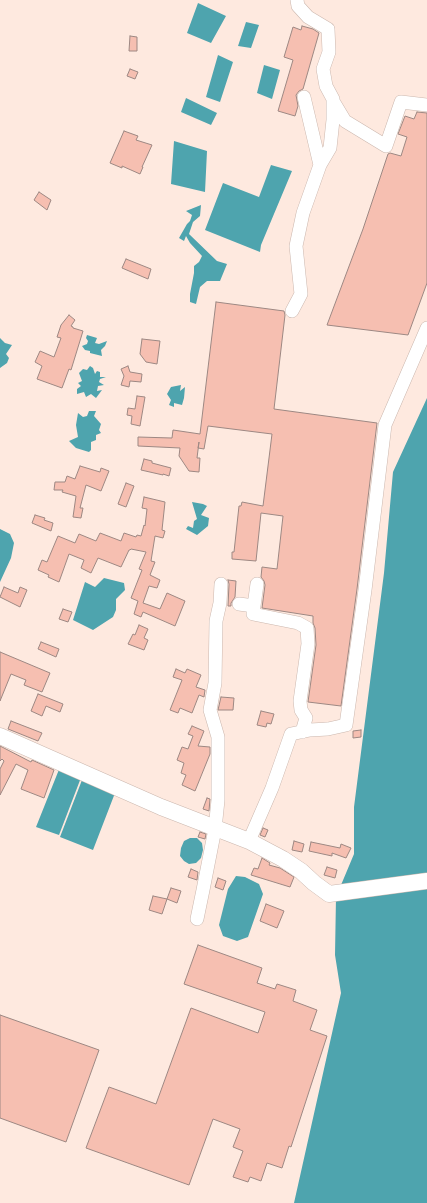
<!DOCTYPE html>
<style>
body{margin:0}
canvas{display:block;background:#fee9df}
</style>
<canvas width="427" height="1203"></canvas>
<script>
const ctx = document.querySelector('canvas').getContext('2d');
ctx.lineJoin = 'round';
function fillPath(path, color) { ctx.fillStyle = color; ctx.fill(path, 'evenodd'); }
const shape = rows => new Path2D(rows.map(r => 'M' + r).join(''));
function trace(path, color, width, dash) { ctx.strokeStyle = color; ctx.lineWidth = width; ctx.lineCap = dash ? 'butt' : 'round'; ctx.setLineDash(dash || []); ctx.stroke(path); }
const water = shape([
 [198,3,226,16,211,43,187,33],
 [246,22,259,25,251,48,238,46],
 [218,55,233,62,220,102,206,97],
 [264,65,280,70,272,99,257,93],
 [186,98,217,113,211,125,181,112],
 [174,141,207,151,205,192,171,184],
 [271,165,292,171,261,245,260,252,205,230,223,183,259,197],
 [201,205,200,216,193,222,189,234,217,261,227,264,220,281,207,281,200,287,196,304,190,302,190,294,194,273,194,266,199,262,202,256,190,243,186,236,184,241,179,238,187,224,190,221,192,215,186,211],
 [87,335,97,338,95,343,99,344,107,341,105,346,101,350,102,356,90,353,90,351,85,350,82,346,87,344,88,341,86,338],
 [0,338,5,343,12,345,6,354,9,358,7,363,0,368],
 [90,366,93,368,95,374,97,371,100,372,100,377,106,377,100,379,99,382,104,385,98,386,97,391,102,390,96,398,91,394,86,397,84,392,77,394,77,389,81,386,78,383,82,381,79,373,83,369,87,370],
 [181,385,180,391,185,387,184,398,182,405,174,403,174,407,169,405,171,400,167,394,171,387],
 [427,398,427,1203,294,1203,341,993,335,955,336,897,354,854,354,807,384,573,393,472],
 [89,411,96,411,94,416,101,424,99,430,101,433,96,435,96,440,91,442,91,450,89,452,76,448,69,441,78,437,76,425,78,413,83,417,87,416],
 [192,502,203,504,207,506,201,515,209,518,208,526,197,535,186,529,188,526,193,528,194,521,197,519],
 [0,529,10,534,14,543,11,558,0,582],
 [104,578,124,583,125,590,116,599,116,610,113,617,93,630,73,620,85,582,95,587],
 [60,767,82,775,59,835,36,827],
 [82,780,115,793,93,850,60,837],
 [190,838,197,838,202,843,203,850,201,858,196,863,189,864,184,861,180,856,181,848,184,841],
 [236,876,245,877,259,884,263,894,248,937,237,941,223,936,219,925,228,889]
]);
const building = shape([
 [302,26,313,29,319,33,303,89,299,91,296,95,298,106,295,116,278,111,293,60,284,57,293,27,301,30,302,26],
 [130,36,137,37,137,51,129,51,130,36],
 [130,69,138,72,135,79,127,76,130,69],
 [417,112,427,113,427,283,408,335,327,325,363,229,388,154,390,153,401,156,407,137,398,134,405,116,414,119,417,112],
 [124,131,138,136,136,140,152,145,142,167,143,167,140,174,122,166,122,168,110,163,124,131],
 [39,192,51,200,47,210,34,200,39,192],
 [126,259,151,269,148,279,122,268,126,259],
 [216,302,284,311,285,315,274,409,377,423,357,589,341,706,308,702,316,645,315,628,313,623,313,616,262,608,265,585,264,581,261,577,262,567,277,569,283,516,261,513,256,561,232,559,232,552,234,552,239,506,241,506,242,502,263,506,272,434,208,426,204,449,198,448,199,442,197,458,200,458,199,472,189,471,179,456,180,448,138,446,138,437,172,438,173,430,200,434,216,302],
 [69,315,75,320,71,326,73,327,73,328,83,331,71,370,69,369,62,388,37,379,42,366,35,362,40,351,54,357,61,338,57,337,61,325,69,315],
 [142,339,160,341,157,364,146,362,140,354,142,339],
 [128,366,130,372,142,374,141,382,130,381,129,387,121,385,124,376,121,369,128,366],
 [137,396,145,397,140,426,131,424,132,416,127,415,128,408,135,409,137,396],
 [144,459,152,461,152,463,171,468,169,476,163,474,163,475,141,470,144,459],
 [80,466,100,472,101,468,109,471,101,491,86,485,80,508,83,508,81,518,73,517,76,496,62,492,63,490,54,490,55,482,65,482,67,476,75,479,80,466],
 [126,483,134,486,126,507,118,504,126,483],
 [144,497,165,502,162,530,165,531,163,538,155,536,151,561,155,562,150,575,160,580,157,588,149,586,143,603,160,609,167,593,185,601,175,626,143,612,141,617,134,614,138,601,131,598,142,570,139,569,146,552,131,549,130,550,129,550,121,567,98,558,91,573,81,568,84,560,69,554,59,582,48,577,49,575,38,570,42,560,47,562,58,536,75,543,79,534,96,541,100,533,121,541,124,533,136,537,137,535,141,536,144,525,145,526,147,509,142,508,144,497],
 [35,515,45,518,44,520,53,523,51,531,32,523,35,515],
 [228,580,236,581,235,597,231,603,231,606,228,606,229,584,228,580],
 [4,587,18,593,20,587,27,590,20,607,0,597,4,587],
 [63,609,72,612,68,622,59,619,63,609],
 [139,625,148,629,144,638,148,640,144,650,128,644,133,634,135,635,139,625],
 [41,642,59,649,56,657,38,649,41,642],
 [0,652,50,673,42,692,24,685,26,680,11,674,0,701,0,652],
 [176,669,185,673,187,669,201,675,196,687,205,690,204,697,199,695,192,713,180,708,178,713,170,710,182,680,173,677,176,669],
 [38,694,63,704,60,712,46,706,42,716,31,711,38,694],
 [221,697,234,698,233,710,218,710,221,697],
 [261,711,274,714,271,724,267,723,266,727,257,725,261,711],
 [11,721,42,733,38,741,8,729,11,721],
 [192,726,204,731,198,746,210,747,210,754,195,791,182,785,186,775,181,773,184,763,177,760,182,747,188,749,193,736,188,734,192,726],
 [361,730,361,737,353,738,353,731,361,730],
 [0,746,31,762,32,760,54,770,44,798,21,789,28,770,16,764,0,795,0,769,4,761,2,759,0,761,0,746],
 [207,798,210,799,209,811,203,809,207,798],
 [263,828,268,830,265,837,260,835,263,828],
 [200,832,206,834,205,839,198,837,200,832],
 [294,841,304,844,302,852,292,850,294,841],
 [311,842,340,848,341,844,351,848,346,858,332,853,332,856,309,851,311,842],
 [262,858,270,863,269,865,280,868,294,877,290,887,251,875,254,868,258,869,262,858],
 [327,867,337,870,335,878,324,875,327,867],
 [191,869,198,872,197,880,188,877,191,869],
 [218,878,226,881,223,890,215,887,218,878],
 [171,888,181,891,177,903,167,899,171,888],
 [153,896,167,899,162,914,149,910,153,896],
 [266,904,284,911,277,928,260,921,266,904],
 [198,945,262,968,257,983,275,989,277,984,296,990,293,1001,317,1010,310,1030,327,1036,291,1147,289,1146,282,1168,267,1163,261,1181,250,1177,248,1182,233,1177,243,1151,233,1147,240,1129,213,1119,189,1185,86,1148,109,1087,156,1104,191,1008,258,1033,265,1012,184,984,198,945],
 [0,1015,99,1050,66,1142,0,1118,0,1015]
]);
const minor = shape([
 [304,97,320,165],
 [333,101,345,121,386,146,401,102,427,105],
 [292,311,301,294,296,246,303,213,320,165,330,148,333,120,333,99,326,86,323,69,329,52,328,29,308,17,298,6,297,0],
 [239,604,254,606,253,614,298,623,307,628,308,644,300,701,301,710,306,718,302,732],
 [254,606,257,584],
 [249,841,272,788,291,734,310,730,328,729,346,725,365,590,385,425,427,328],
 [197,919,203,890,215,829,218,800,218,737,210,710,215,683,216,621,220,603,221,584]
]);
const major = shape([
 [0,736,161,807,249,841,283,859,301,871,314,883,329,894,427,881]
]);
fillPath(water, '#4ea4ae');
fillPath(building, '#f6bfb1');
trace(building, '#9d8883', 1);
trace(minor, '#cbb7ae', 14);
trace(major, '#cbb7ae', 17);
trace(minor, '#fff', 13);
trace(major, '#fff', 16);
</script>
